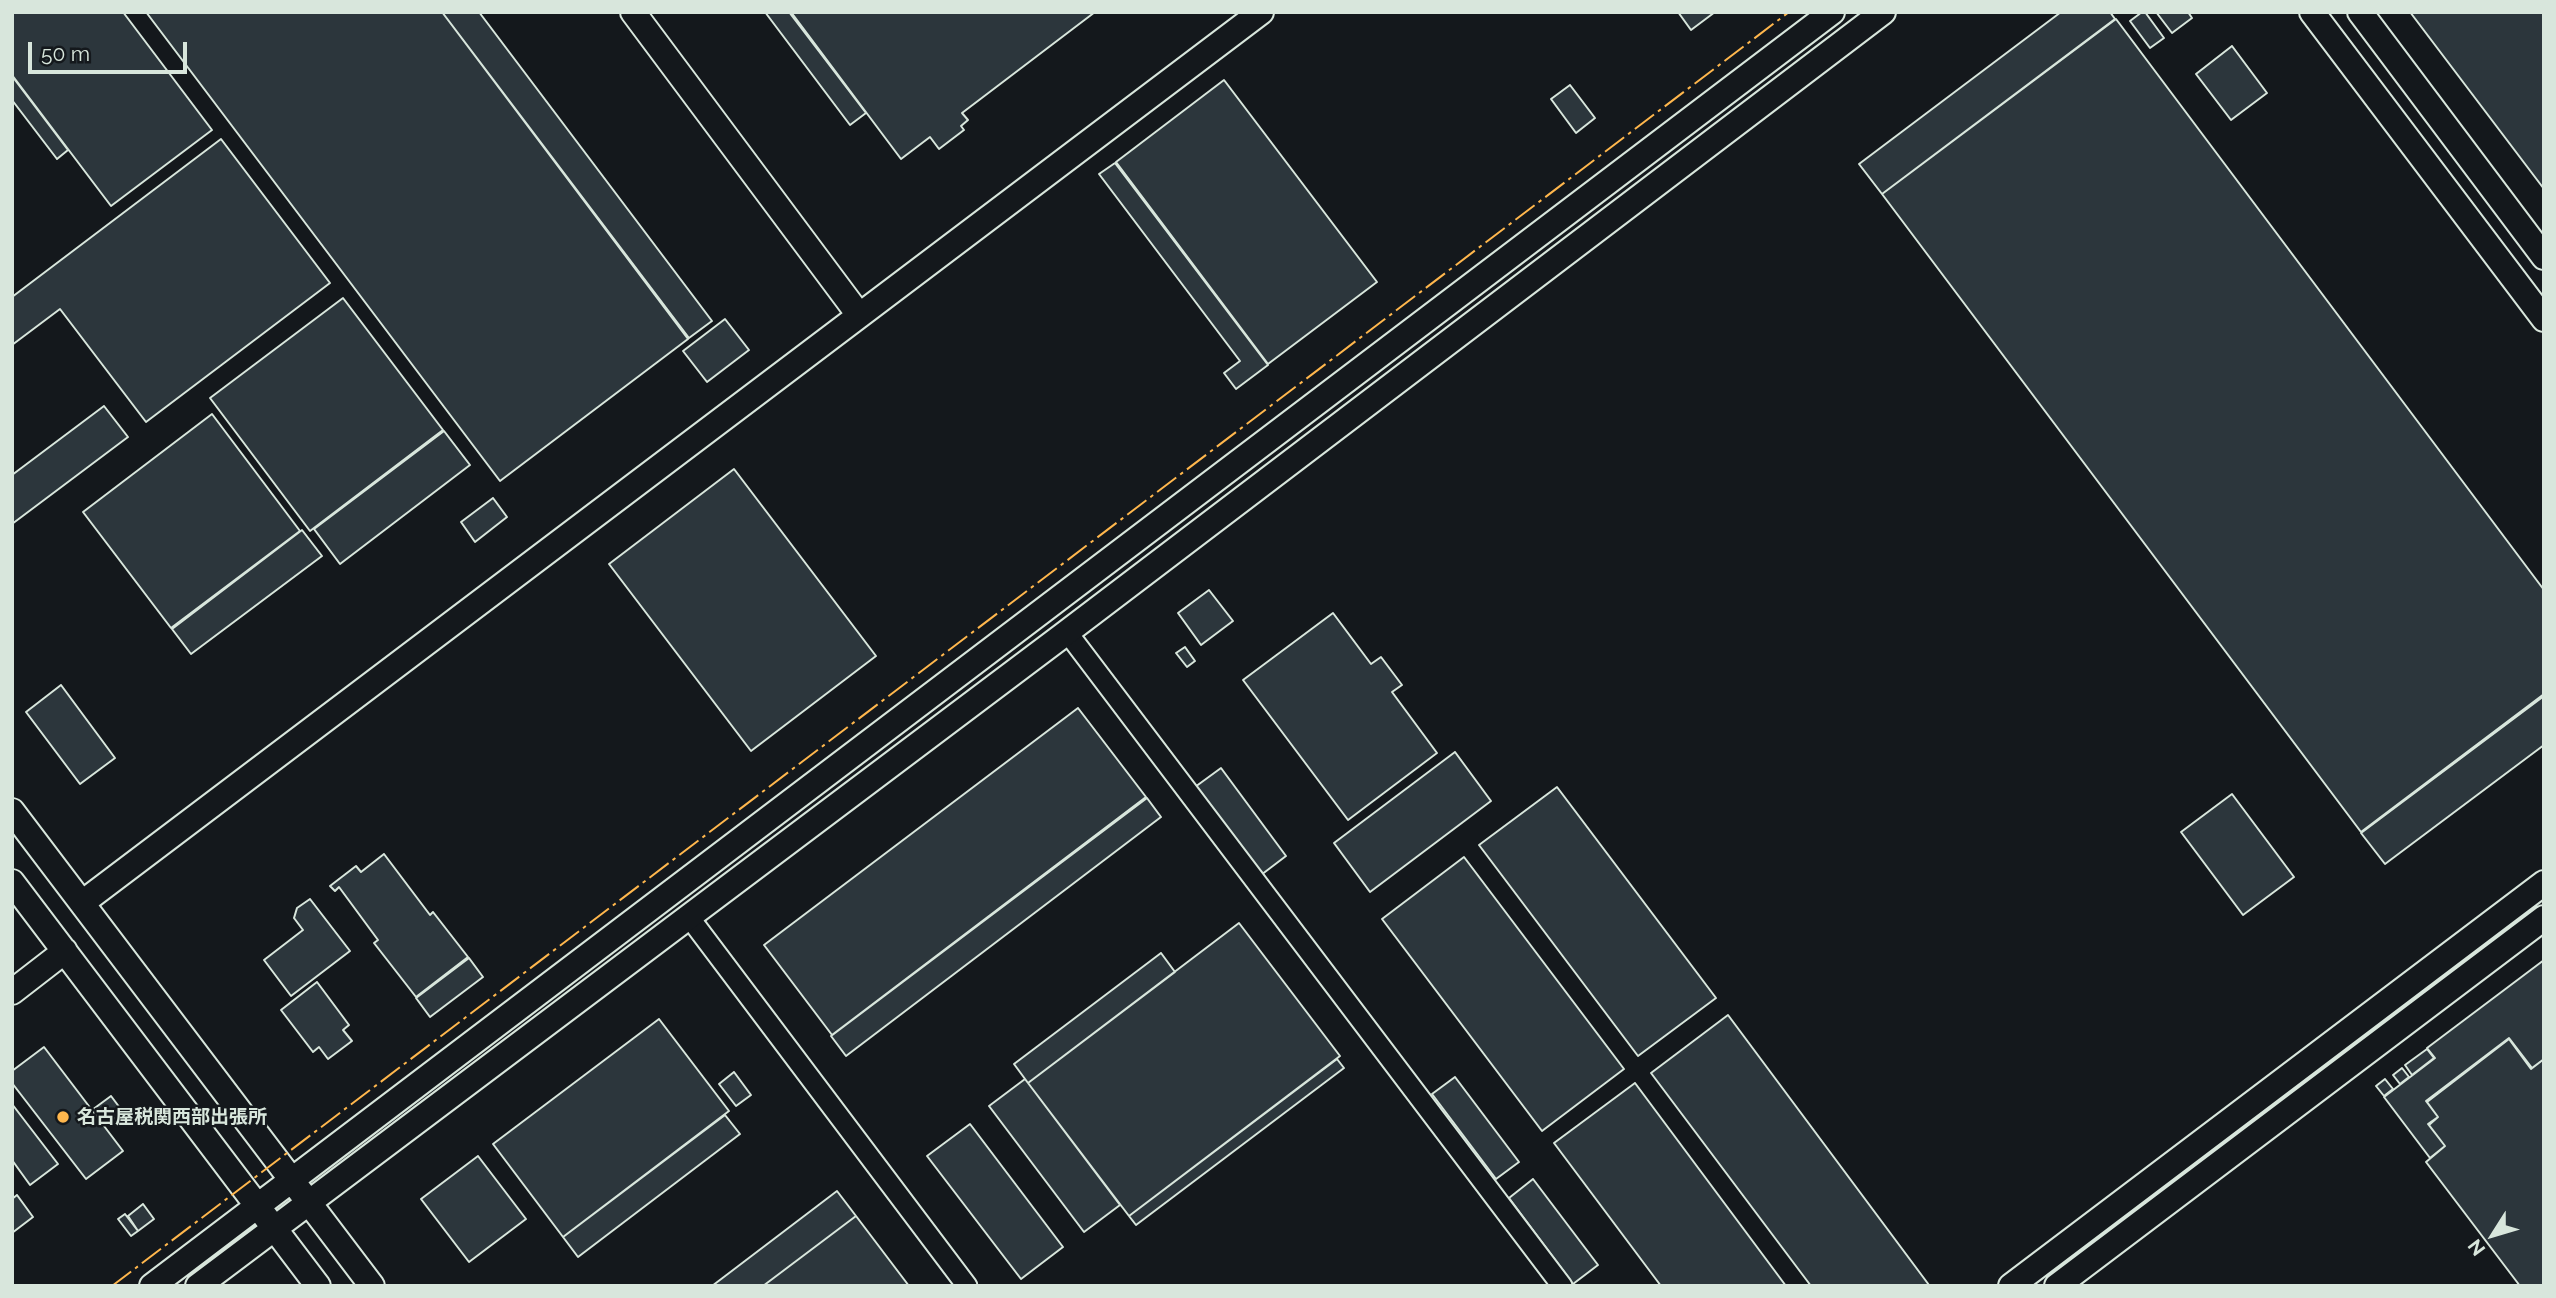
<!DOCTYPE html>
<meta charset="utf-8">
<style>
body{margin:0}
#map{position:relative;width:2556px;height:1298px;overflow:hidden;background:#14181c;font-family:Raleway,sans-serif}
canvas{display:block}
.frame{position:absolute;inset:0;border:14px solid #d8e6dc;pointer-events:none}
.north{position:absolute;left:2458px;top:1200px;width:70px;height:70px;-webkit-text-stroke:5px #14181c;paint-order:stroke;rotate:233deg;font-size:19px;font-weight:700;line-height:28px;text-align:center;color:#d8e6dc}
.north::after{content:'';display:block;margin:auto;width:24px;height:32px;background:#d8e6dc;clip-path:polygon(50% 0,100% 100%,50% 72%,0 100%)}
.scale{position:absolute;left:28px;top:42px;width:159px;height:32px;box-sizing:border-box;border:4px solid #d8e6dc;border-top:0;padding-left:9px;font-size:21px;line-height:24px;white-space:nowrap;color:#d8e6dc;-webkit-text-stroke:5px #14181c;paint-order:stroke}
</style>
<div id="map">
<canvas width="2556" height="1298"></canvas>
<div class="frame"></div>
<div class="north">N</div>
<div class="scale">50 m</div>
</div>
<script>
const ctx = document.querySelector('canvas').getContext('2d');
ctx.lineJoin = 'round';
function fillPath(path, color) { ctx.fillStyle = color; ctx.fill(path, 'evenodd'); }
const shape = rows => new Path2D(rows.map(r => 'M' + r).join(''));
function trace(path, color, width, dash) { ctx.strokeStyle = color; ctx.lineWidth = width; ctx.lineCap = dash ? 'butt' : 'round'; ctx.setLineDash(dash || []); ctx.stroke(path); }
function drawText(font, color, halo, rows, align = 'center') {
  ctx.font = font + ' Raleway,"Noto Sans JP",sans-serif'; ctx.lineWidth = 5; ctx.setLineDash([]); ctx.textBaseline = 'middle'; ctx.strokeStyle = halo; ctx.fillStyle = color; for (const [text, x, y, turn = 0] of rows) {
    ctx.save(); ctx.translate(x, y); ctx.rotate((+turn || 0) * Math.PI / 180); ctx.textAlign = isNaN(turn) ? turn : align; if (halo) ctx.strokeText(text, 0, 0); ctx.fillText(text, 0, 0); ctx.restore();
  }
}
const building = shape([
 [12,12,123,12,212,130,111,206,12,75,12,12],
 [146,12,442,12,688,339,500,481,146,12],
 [442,12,479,12,712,321,689,338,442,12],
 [765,12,789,12,866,113,850,125,765,12],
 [791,12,1095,12,962,113,968,120,961,126,964,130,939,149,930,137,901,159,791,12],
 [1678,12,1715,12,1691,30,1678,12],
 [2061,12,2110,12,2115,19,1882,194,1859,164,2061,12],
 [2142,12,2145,12,2164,38,2150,48,2130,21,2142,12],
 [2156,12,2188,12,2192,18,2172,33,2156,12],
 [2410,12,2544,12,2544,189,2410,12],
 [2116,19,2544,590,2544,694,2361,832,1882,194,2116,19],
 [2232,46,2267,93,2231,120,2196,74,2232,46],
 [12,76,68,150,57,159,12,100,12,76],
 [1224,80,1377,282,1268,364,1116,162,1224,80],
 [1570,85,1595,118,1576,133,1551,99,1570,85],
 [221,139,330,283,146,422,60,309,12,345,12,297,221,139],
 [1115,163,1268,365,1236,389,1224,373,1240,361,1099,174,1115,163],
 [343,298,443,430,310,531,210,398,343,298],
 [725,319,749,350,707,382,683,351,725,319],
 [104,406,128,437,12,524,12,475,104,406],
 [212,414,300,531,171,628,83,512,212,414],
 [444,431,470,465,340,564,314,529,444,431],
 [734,469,876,656,751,751,609,564,734,469],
 [493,498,507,517,475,542,461,522,493,498],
 [302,530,322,556,191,654,172,629,302,530],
 [1209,590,1233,621,1201,645,1178,613,1209,590],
 [1333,613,1371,664,1381,657,1402,685,1392,692,1437,753,1348,820,1243,680,1333,613],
 [1185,647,1195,661,1187,667,1176,653,1185,647],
 [61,685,115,758,80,784,26,712,61,685],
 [2544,696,2544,745,2385,864,2361,833,2544,696],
 [1078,708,1146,797,832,1035,764,945,1078,708],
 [1455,752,1491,801,1370,892,1334,843,1455,752],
 [1221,768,1286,856,1261,875,1195,787,1221,768],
 [1557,787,1716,998,1638,1056,1479,845,1557,787],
 [2232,794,2294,877,2243,915,2181,832,2232,794],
 [1147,798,1161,817,846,1056,831,1036,1147,798],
 [384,854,430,915,433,912,468,957,416,997,374,943,378,940,339,887,335,891,330,886,356,866,361,872,384,854],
 [1464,857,1624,1069,1542,1131,1382,919,1464,857],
 [310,899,350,951,291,996,264,960,303,930,294,918,297,908,310,899],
 [1239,923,1340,1056,1129,1216,1028,1083,1239,923],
 [1161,953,1175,972,1028,1083,1014,1064,1161,953],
 [469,958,483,977,430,1017,416,998,469,958],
 [2544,960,2544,1059,2532,1068,2509,1038,2426,1101,2438,1117,2428,1124,2445,1146,2430,1158,2384,1097,2435,1058,2427,1048,2544,960],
 [317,982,349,1025,343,1030,352,1041,328,1059,319,1047,313,1052,281,1010,317,982],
 [1728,1015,1929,1285,1928,1286,1811,1286,1651,1073,1728,1015],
 [659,1019,729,1111,563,1237,493,1144,659,1019],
 [2509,1039,2531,1069,2544,1059,2544,1286,2520,1286,2426,1162,2445,1146,2429,1125,2438,1117,2427,1102,2509,1039],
 [44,1047,123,1151,86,1179,12,1083,12,1071,44,1047],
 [2427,1049,2434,1058,2412,1075,2405,1065,2427,1049],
 [1337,1059,1344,1068,1136,1225,1129,1216,1337,1059],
 [2402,1068,2409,1077,2400,1084,2393,1075,2402,1068],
 [734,1072,751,1095,736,1106,719,1084,734,1072],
 [1455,1077,1519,1162,1496,1179,1432,1094,1455,1077],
 [1025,1079,1120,1205,1084,1232,989,1106,1025,1079],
 [2385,1079,2393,1089,2384,1096,2376,1086,2385,1079],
 [1635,1083,1786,1286,1661,1286,1554,1143,1635,1083],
 [111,1096,123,1112,104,1126,92,1110,111,1096],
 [12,1104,58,1164,30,1185,12,1160,12,1104],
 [725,1115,740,1134,578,1257,563,1237,725,1115],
 [970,1124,1063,1247,1021,1279,927,1156,970,1124],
 [478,1156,526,1219,469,1262,421,1199,478,1156],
 [1533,1179,1598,1265,1573,1284,1509,1198,1533,1179],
 [837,1191,856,1216,763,1286,712,1286,837,1191],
 [17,1195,33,1217,12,1233,12,1199,17,1195],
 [143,1204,154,1219,138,1231,128,1216,143,1204],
 [125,1214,138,1231,131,1236,118,1219,125,1214],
 [856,1216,909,1286,763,1286,856,1216]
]);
const minor = shape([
 [1067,632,1562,1286],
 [689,917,967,1286]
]);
const tertiary = shape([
 [633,12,859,315],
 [2312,12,2544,319],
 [2360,12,2544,257],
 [12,811,372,1286],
 [12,882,318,1286],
 [82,903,1261,12],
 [12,992,65,951],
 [152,1286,1832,12],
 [198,1286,1062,636,1883,12],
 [2011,1286,2544,883],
 [2057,1286,2544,918]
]);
const power = shape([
 [112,1286,1789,12]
]);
const markers = [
 [63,1117,7,"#ffb74d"]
];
const poiNames = [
 ["名古屋税関西部出張所",77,1117]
];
fillPath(building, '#2c363c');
trace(building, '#d8e6dc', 2);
trace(minor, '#d8e6dc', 23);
trace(tertiary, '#d8e6dc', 28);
trace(minor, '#14181c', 19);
trace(tertiary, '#14181c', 24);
trace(power, '#ffb74d', 2, [24, 5, 3.5, 5]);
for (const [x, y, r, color] of markers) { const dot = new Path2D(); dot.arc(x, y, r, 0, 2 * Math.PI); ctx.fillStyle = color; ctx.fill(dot); trace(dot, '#14181c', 2.5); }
drawText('bold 19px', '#d8e6dc', '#14181c', poiNames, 'left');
</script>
